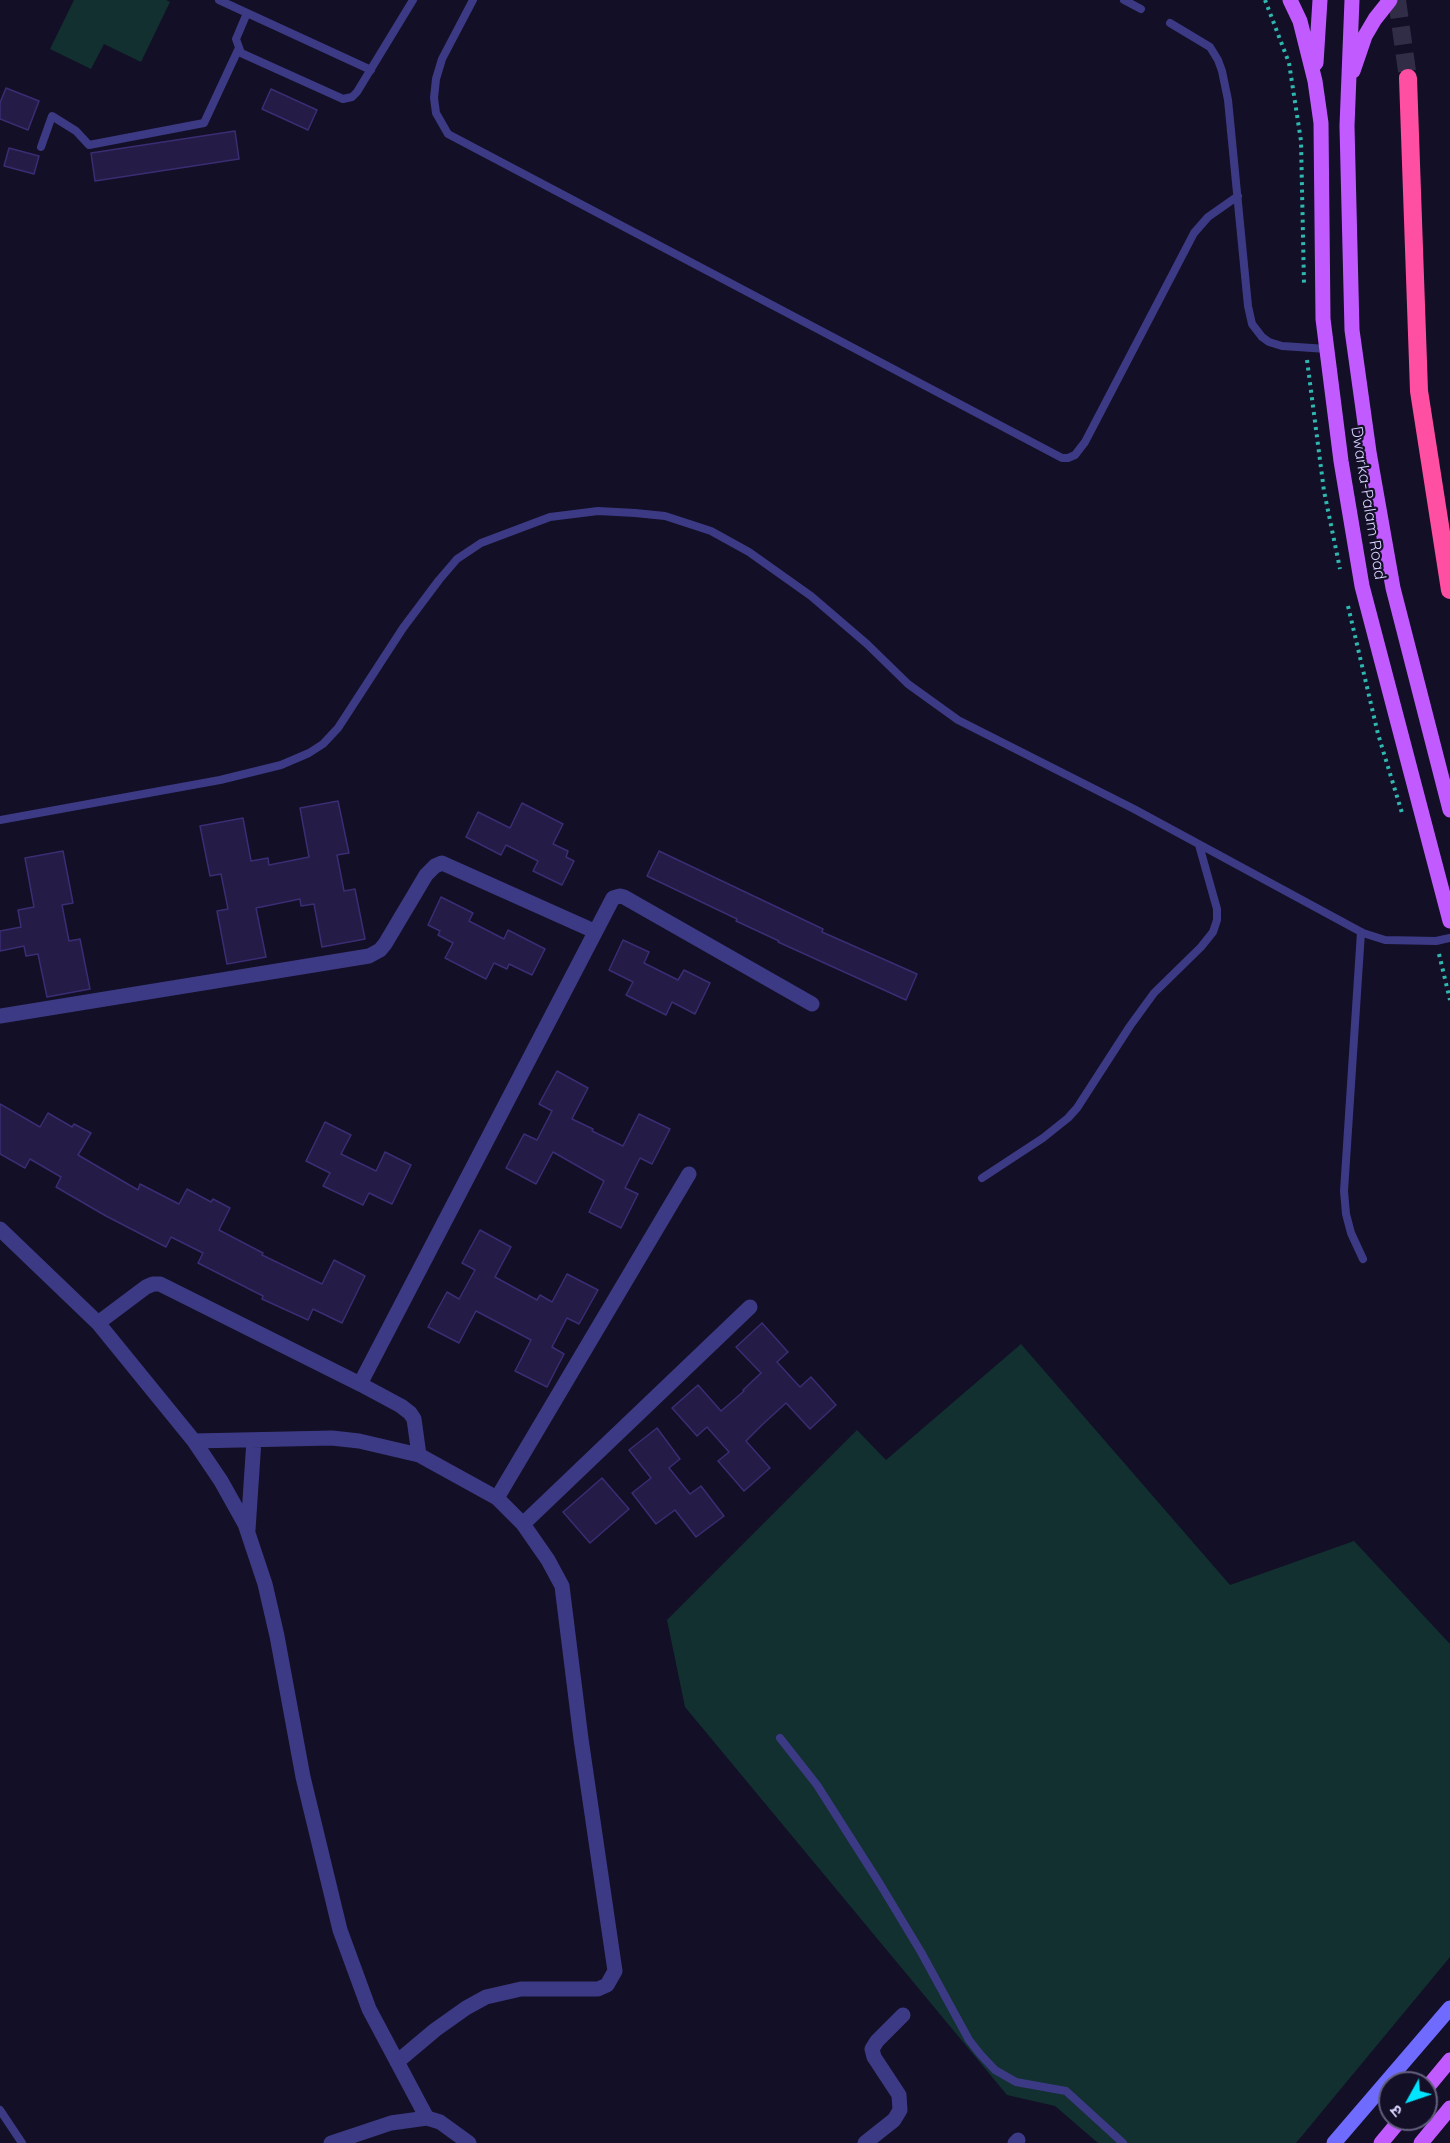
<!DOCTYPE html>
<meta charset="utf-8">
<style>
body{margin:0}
#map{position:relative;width:1450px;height:2143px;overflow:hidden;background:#130f26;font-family:Quicksand,"Noto Sans Devanagari",sans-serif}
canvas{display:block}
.north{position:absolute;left:1378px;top:2071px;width:60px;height:60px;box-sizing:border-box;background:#130f26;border:2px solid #625e7d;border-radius:50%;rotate:230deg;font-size:16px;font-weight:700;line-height:24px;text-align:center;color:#d9d4ff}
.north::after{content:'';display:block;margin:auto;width:21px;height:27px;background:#00e5ff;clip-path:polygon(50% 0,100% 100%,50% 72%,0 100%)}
</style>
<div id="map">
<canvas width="1450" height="2143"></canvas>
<div class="north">उ</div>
</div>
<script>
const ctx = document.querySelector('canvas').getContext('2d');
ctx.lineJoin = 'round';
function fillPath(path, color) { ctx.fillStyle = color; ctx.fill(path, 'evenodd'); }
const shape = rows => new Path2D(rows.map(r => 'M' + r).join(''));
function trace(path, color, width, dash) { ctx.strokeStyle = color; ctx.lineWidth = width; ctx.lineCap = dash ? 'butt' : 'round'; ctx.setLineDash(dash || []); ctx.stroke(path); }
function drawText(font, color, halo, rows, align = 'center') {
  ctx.font = font + ' Quicksand,sans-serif'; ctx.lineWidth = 4.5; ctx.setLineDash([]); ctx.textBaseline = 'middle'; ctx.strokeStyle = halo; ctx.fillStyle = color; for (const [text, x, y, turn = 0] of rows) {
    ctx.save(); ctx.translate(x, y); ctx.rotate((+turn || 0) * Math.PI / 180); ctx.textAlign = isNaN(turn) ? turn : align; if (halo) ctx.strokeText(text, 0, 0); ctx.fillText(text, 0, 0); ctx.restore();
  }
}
const green = shape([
 [74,0,166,0,170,2,141,62,104,44,91,69,50,49],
 [1021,1344,1230,1585,1354,1541,1450,1644,1450,1957,1296,2143,1098,2143,1055,2106,1007,2095,685,1707,667,1620,857,1430,886,1460]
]);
const building = shape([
 [6,88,39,101,28,130,0,119,0,103,6,88],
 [271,89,317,110,308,130,262,109,271,89],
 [235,131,239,159,95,181,91,153,235,131],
 [9,148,39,156,34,174,4,166,9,148],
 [338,801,349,853,337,855,344,891,355,889,365,939,322,947,314,904,301,906,300,899,256,908,266,957,227,964,217,911,228,909,221,874,210,876,200,826,243,818,251,861,268,858,269,865,309,857,300,808,338,801],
 [522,803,563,824,553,844,568,851,566,857,574,861,562,885,533,871,538,861,506,845,501,855,466,837,478,812,510,828,522,803],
 [63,851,73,903,62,905,69,941,80,939,90,989,47,997,38,954,26,956,24,946,0,951,0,931,21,927,18,910,34,907,25,858,63,851],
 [659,851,823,929,822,932,917,974,906,1000,778,942,779,941,736,921,737,919,647,876,659,851],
 [441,897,473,913,469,921,504,939,508,930,545,949,532,975,509,964,507,969,494,963,486,979,445,958,453,943,438,935,440,931,428,925,441,897],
 [623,940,649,952,644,963,678,980,684,970,710,983,695,1014,672,1002,666,1015,626,995,633,982,609,970,623,940],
 [557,1071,588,1088,572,1119,593,1129,592,1131,623,1146,639,1114,670,1129,652,1164,640,1158,625,1188,638,1194,621,1228,589,1212,604,1181,553,1152,536,1184,506,1168,524,1134,537,1140,552,1111,539,1104,557,1071],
 [0,1104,40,1127,48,1113,72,1127,74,1124,91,1133,78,1155,138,1190,140,1184,179,1204,187,1189,211,1202,213,1199,230,1208,219,1230,263,1253,262,1255,322,1284,334,1260,365,1276,342,1323,313,1309,308,1320,262,1299,263,1296,198,1263,203,1253,171,1237,166,1247,106,1216,56,1187,61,1177,30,1159,25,1168,0,1154,0,1104],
 [325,1122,351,1135,341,1154,376,1171,385,1152,411,1165,392,1204,369,1193,363,1205,323,1186,330,1173,306,1161,325,1122],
 [480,1230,511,1247,495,1277,537,1300,540,1295,552,1302,567,1274,598,1290,579,1324,567,1318,552,1347,564,1354,547,1387,515,1371,531,1340,497,1322,476,1311,459,1343,428,1327,447,1292,459,1299,475,1270,462,1263,480,1230],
 [762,1323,788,1352,777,1362,800,1387,811,1377,836,1405,810,1429,786,1403,763,1424,746,1441,770,1468,744,1491,718,1461,729,1452,707,1427,697,1436,672,1408,698,1385,721,1411,744,1391,743,1390,761,1373,736,1347,762,1323],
 [657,1428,680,1459,669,1468,690,1494,701,1486,724,1516,696,1537,675,1510,656,1524,632,1493,651,1478,629,1450,657,1428],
 [602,1478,629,1509,590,1543,563,1512,602,1478]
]);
const highwayTunnel = shape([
 [1397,0,1408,78]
]);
const path = shape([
 [1265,0,1289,63,1301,141,1304,284],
 [1307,360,1324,491,1340,569],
 [1348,606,1378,734,1402,813],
 [1439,954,1450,1000]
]);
const lane = shape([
 [219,0,371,70],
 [473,0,442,59,436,79,434,98,436,113,448,134,1062,458,1068,458,1075,455,1085,442,1194,233,1208,217,1238,196],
 [1124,0,1141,9],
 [247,13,236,39,241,53,343,99,352,97,357,92,413,0],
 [1170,23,1210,47,1218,60,1222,71,1228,100,1248,306,1252,324,1262,337,1269,342,1282,346,1327,349],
 [41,147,52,116,76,131,89,145,204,123,238,50],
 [0,820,220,780,281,765,309,753,323,744,338,728,403,628,439,580,457,559,481,543,550,517,598,511,635,513,665,516,711,531,749,552,811,596,867,644,908,684,958,720,1134,809,1363,933,1385,940,1436,941,1450,938],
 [1361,932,1344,1191,1346,1214,1351,1233,1363,1259],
 [982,1178,1043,1138,1068,1118,1077,1108,1130,1026,1154,993,1201,947,1213,932,1217,920,1217,909,1199,845],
 [780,1738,817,1785,880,1884,921,1952,969,2040,980,2054,995,2070,1016,2082,1066,2091,1123,2143],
 [0,2110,22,2143]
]);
const street = shape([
 [0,1016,369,956,380,950,385,944,426,875,435,866,442,863,594,931],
 [0,1229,98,1323,194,1441,221,1481,245,1524,265,1584,277,1636,303,1777,340,1930,369,2009,427,2118],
 [98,1323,146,1287,153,1284,160,1284,360,1384,401,1406,410,1413,414,1419,419,1455],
 [360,1384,613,898,620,896,624,897,812,1004],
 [194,1441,332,1438,359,1441,419,1455,497,1498,523,1524,548,1560,562,1586,581,1739,615,1971,607,1985,598,1989,521,1989,486,1997,466,2008,435,2030,397,2062],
 [497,1498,689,1174],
 [523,1524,750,1307],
 [248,1530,254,1440],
 [331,2143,391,2123,427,2118,440,2122,469,2143],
 [865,2143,894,2120,900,2110,899,2095,874,2057,872,2049,877,2041,903,2015],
 [1015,2143,1018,2140]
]);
const secondary = shape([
 [1334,2143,1450,2008]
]);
const primary = shape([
 [1290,0,1300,21,1315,81,1321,123,1323,319,1341,461,1362,586,1450,921],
 [1352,0,1347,126,1352,330,1369,452,1393,588,1450,810],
 [1316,63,1320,0],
 [1353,71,1365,36,1375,19,1390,0],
 [1426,2089,1450,2060],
 [1381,2143,1401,2119],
 [1421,2143,1450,2108]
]);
const highway = shape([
 [1408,78,1419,391,1450,590]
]);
const streetNames = [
 ["Dwarka-Palam Road",1368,503,81]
];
fillPath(green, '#12302f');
fillPath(building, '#241b47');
trace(building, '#3b2d73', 1.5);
trace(highwayTunnel, '#312d47', 18, [18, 9]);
trace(path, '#2fb8b0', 4, [3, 4.5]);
trace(lane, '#3d3a85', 8);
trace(street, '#3d3a85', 15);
trace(secondary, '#6f6bff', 15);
trace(primary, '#c25bff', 15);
trace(highway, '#ff4fa3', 18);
drawText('16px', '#d9d4ff', '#130f26', streetNames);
</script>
